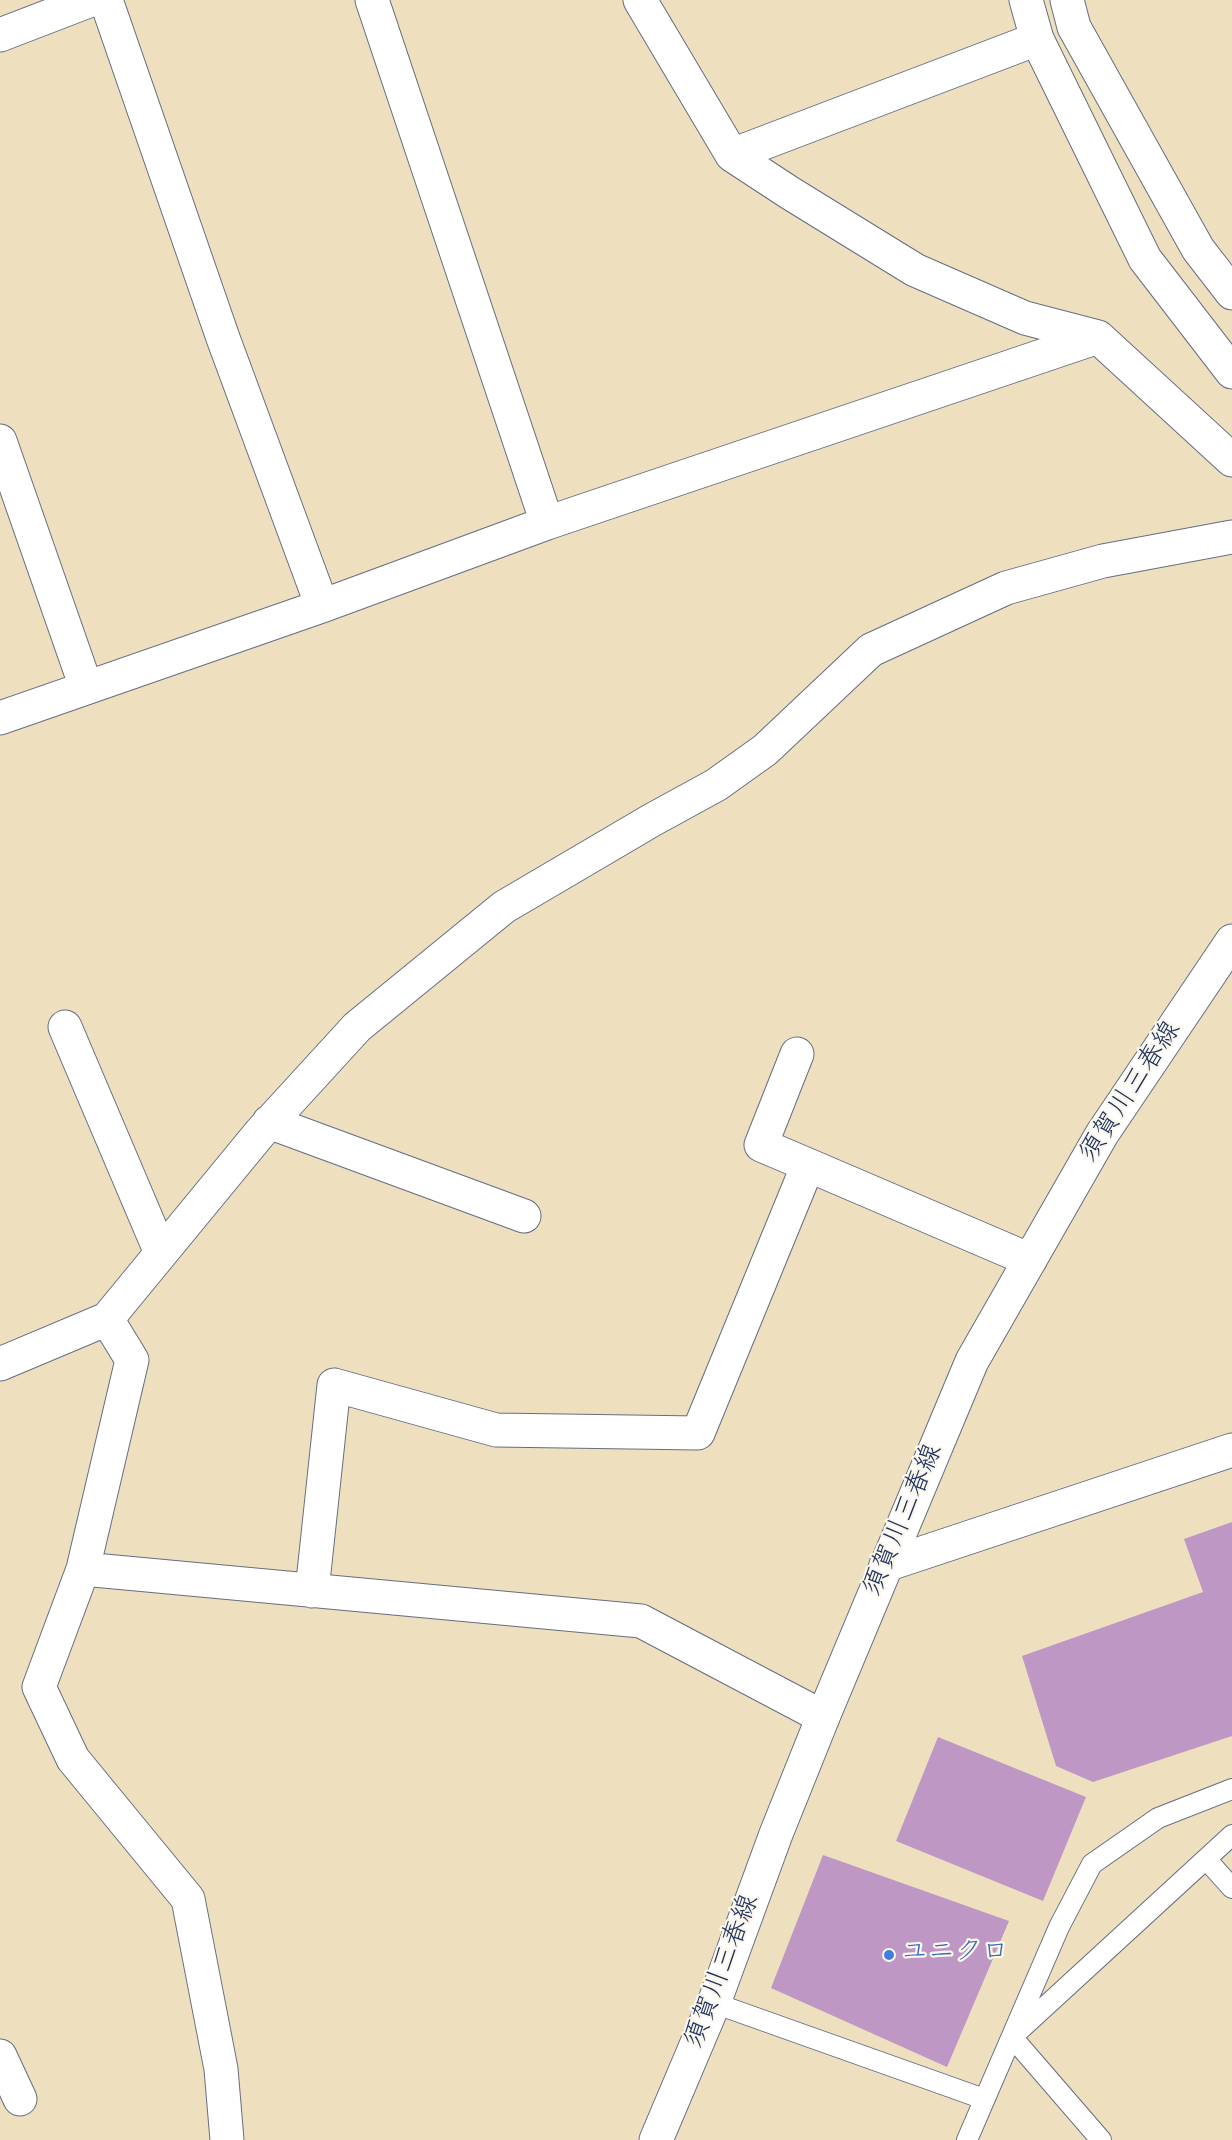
<!DOCTYPE html>
<meta charset="utf-8">
<style>
body{margin:0}
canvas{display:block;background:#eee0bf}
</style>
<canvas width="1232" height="2140"></canvas>
<script>
const ctx = document.querySelector('canvas').getContext('2d');
ctx.lineJoin = 'round';
function fillPath(path, color) { ctx.fillStyle = color; ctx.fill(path, 'evenodd'); }
const shape = rows => new Path2D(rows.map(r => 'M' + r).join(''));
function trace(path, color, width, dash) { ctx.strokeStyle = color; ctx.lineWidth = width; ctx.lineCap = dash ? 'butt' : 'round'; ctx.setLineDash(dash || []); ctx.stroke(path); }
function drawText(font, color, halo, rows, align = 'center') {
  ctx.font = font + ' "Indie Flower","Klee One",sans-serif'; ctx.lineWidth = 4.5; ctx.setLineDash([]); ctx.textBaseline = 'middle'; ctx.strokeStyle = halo; ctx.fillStyle = color; for (const [text, x, y, turn = 0] of rows) {
    ctx.save(); ctx.translate(x, y); ctx.rotate((+turn || 0) * Math.PI / 180); ctx.textAlign = isNaN(turn) ? turn : align; if (halo) ctx.strokeText(text, 0, 0); ctx.fillText(text, 0, 0); ctx.restore();
  }
}
const building = shape([
 [1232,1522,1232,1736,1093,1782,1056,1766,1022,1656,1203,1592,1184,1539],
 [938,1737,1086,1797,1043,1901,896,1841],
 [823,1855,1009,1921,947,2067,771,1988]
]);
const lane = shape([
 [1206,1859,1232,1888],
 [714,2003,984,2099],
 [967,2140,1059,1927,1092,1864,1158,1818,1232,1789],
 [1101,2140,1012,2037,1232,1835]
]);
const street = shape([
 [106,0,223,338,322,606],
 [372,0,547,523],
 [640,0,732,155,790,193,915,270,1025,318,1098,337,1232,460],
 [0,35,91,0],
 [732,155,1037,39],
 [0,441,86,687],
 [0,718,322,606,547,523,1098,337],
 [65,1027,161,1253],
 [797,1054,761,1145,808,1165],
 [269,1122,524,1216],
 [107,1319,132,1360,83,1569,641,1621,823,1717],
 [0,1364,107,1319,260,1133,357,1027,504,907,652,820,716,785,765,750,871,650,1006,588,1103,561,1232,537],
 [886,1565,1232,1450],
 [83,1569,39,1687,73,1759,188,1899,221,2069,227,2140],
 [312,1591,334,1385,496,1430,698,1433,808,1165,1030,1260],
 [0,2056,20,2099]
]);
const secondary = shape([
 [1026,0,1037,39,1145,259,1232,372],
 [1067,0,1074,27,1198,249,1232,293]
]);
const primary = shape([
 [656,2140,714,2003,776,1834,823,1717,972,1361,1102,1134,1232,941]
]);
const markers = [
 [889,1955,6,"#3f7fe0"]
];
const streetNames = [
 ["須賀川三春線",1132,1093,-57],
 ["須賀川三春線",905,1521,-67],
 ["須賀川三春線",724,1972,-69]
];
const shopNames = [
 ["ユニクロ",901,1955]
];
fillPath(building, '#bf97c4');
trace(lane, '#656d80', 22);
trace(street, '#656d80', 35);
trace(secondary, '#656d80', 35);
trace(primary, '#656d80', 35);
trace(lane, '#fff', 20);
trace(street, '#fff', 33);
trace(secondary, '#fff', 33);
trace(primary, '#fff', 33);
for (const [x, y, r, color] of markers) { const dot = new Path2D(); dot.arc(x, y, r, 0, 2 * Math.PI); ctx.fillStyle = color; ctx.fill(dot); trace(dot, '#fbf7ec', 2); }
drawText('27px', '#1b2f5e', '#fbf7ec', streetNames);
drawText('27px', '#366cbe', '#fbf7ec', shopNames, 'left');
</script>
